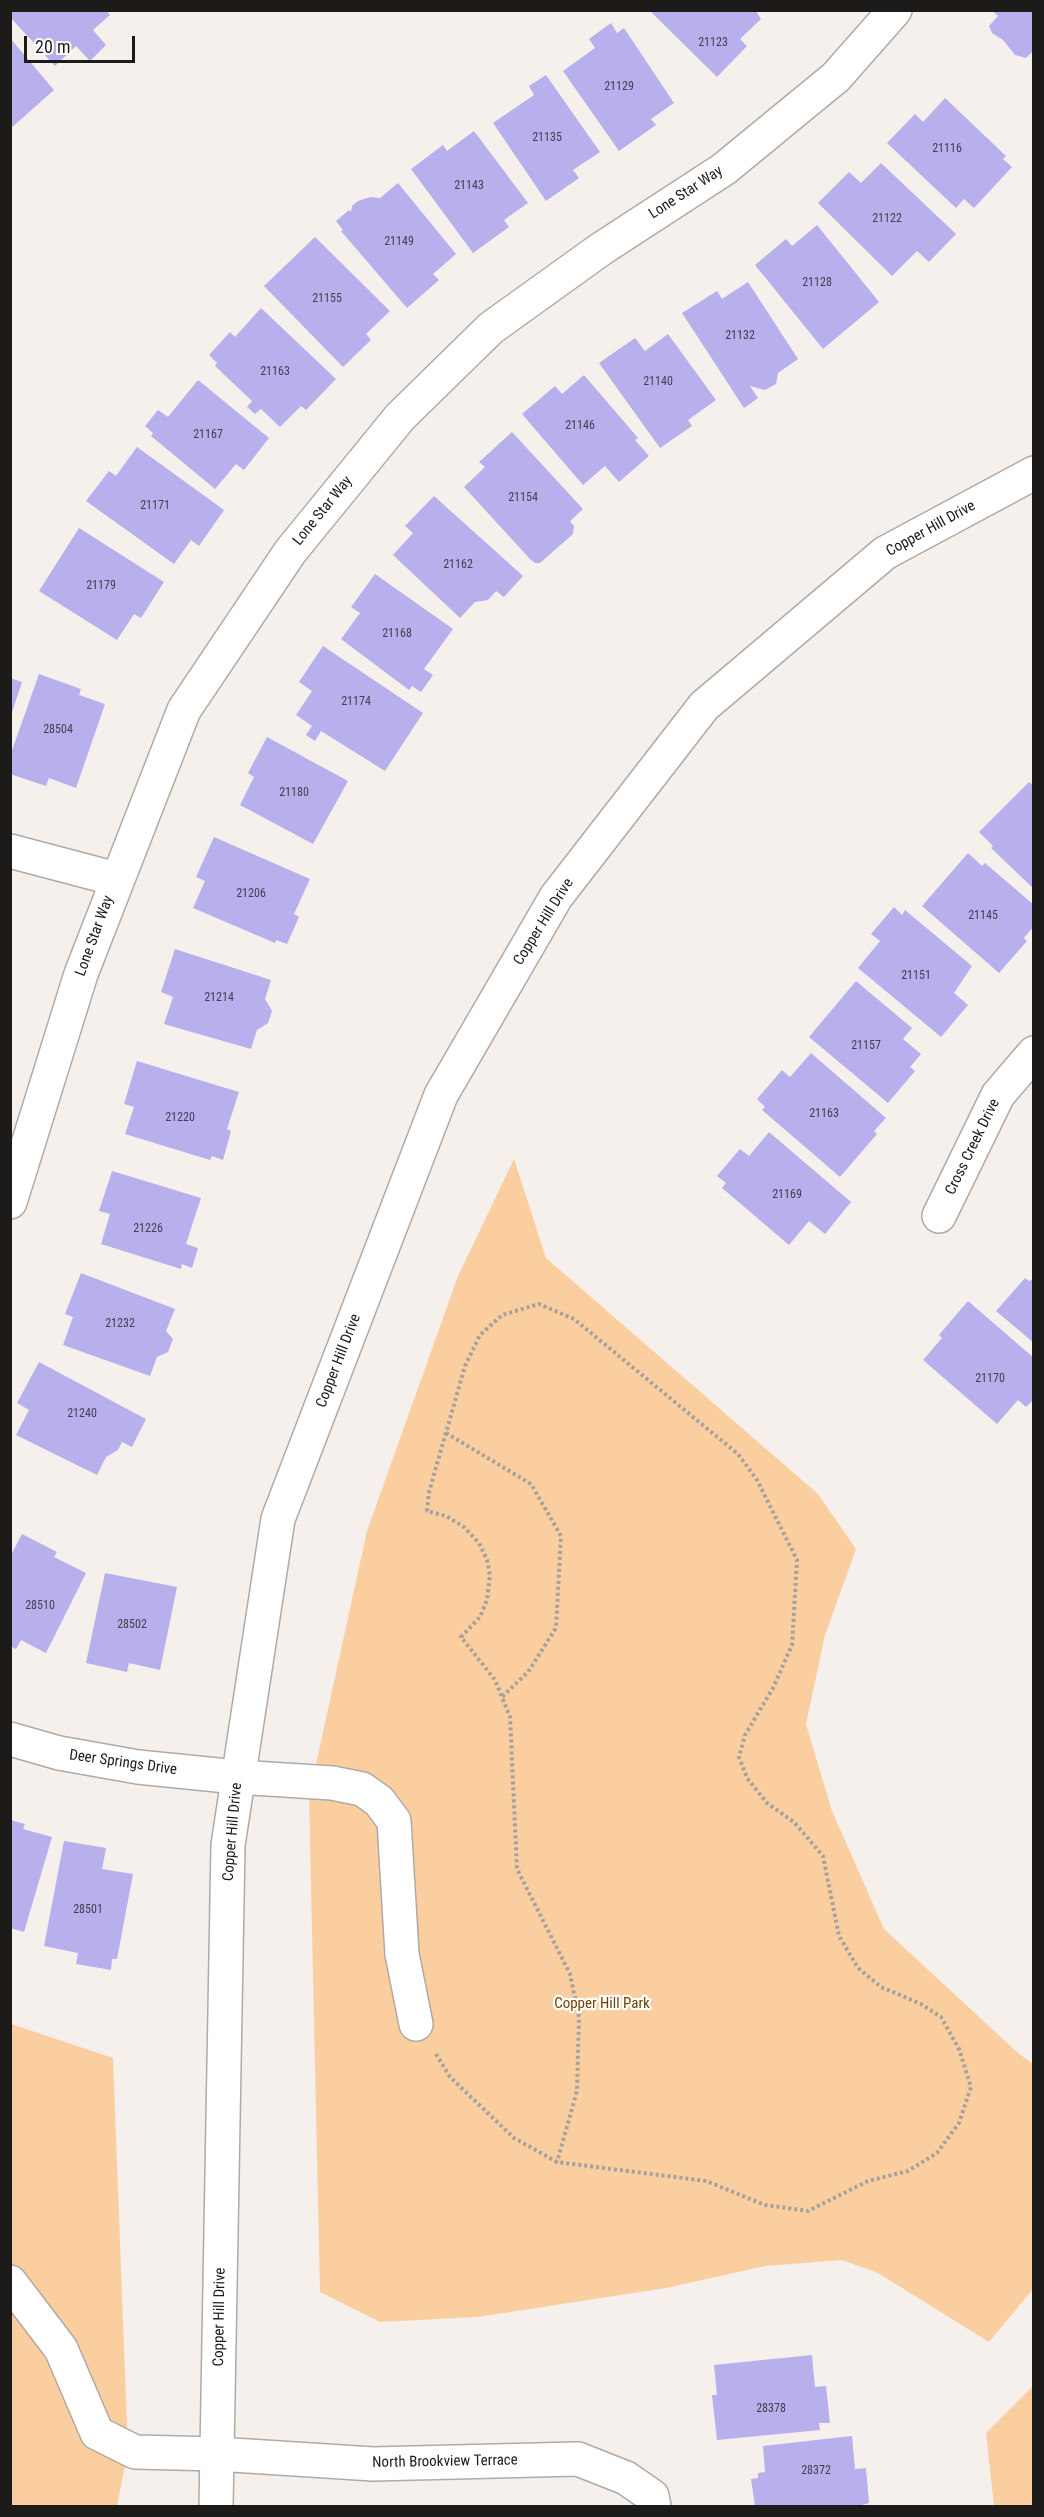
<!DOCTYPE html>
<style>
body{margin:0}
#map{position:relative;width:1044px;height:2517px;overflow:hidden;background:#f5f0ec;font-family:"Roboto Condensed",sans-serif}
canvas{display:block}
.frame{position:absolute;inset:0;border:12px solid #1d1b1a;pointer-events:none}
.scale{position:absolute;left:24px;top:36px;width:111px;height:27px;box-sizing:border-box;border:3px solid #1d1b1a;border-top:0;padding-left:8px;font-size:18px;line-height:21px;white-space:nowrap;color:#1d1b1a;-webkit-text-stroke:4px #fff;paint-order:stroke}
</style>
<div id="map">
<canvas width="1044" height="2517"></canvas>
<div class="frame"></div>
<div class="scale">20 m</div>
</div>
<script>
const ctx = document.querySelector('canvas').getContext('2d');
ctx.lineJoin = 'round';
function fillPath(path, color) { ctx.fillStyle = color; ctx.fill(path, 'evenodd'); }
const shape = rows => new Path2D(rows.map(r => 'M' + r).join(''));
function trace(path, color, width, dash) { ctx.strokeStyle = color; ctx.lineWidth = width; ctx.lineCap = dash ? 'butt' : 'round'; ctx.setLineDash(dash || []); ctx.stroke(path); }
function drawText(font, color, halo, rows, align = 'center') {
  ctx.font = font + ' "Roboto Condensed",sans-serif'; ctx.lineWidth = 4.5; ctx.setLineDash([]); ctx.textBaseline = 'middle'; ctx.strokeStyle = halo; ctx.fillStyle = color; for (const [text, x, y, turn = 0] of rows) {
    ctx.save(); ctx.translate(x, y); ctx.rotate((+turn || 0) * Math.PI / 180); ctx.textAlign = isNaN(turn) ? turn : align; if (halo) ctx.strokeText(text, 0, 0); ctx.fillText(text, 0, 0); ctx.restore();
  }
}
const green = shape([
 [514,1159,546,1258,818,1494,856,1549,825,1635,806,1724,832,1811,884,1929,1018,2053,1033,2064,1033,2289,989,2342,878,2273,842,2260,765,2266,666,2288,478,2317,380,2322,320,2292,309,1796,367,1531,458,1276],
 [11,2024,113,2058,128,2451,117,2506,11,2506],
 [1033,2386,1033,2506,994,2506,986,2433]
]);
const building = shape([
 [10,10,106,10,110,15,93,30,106,45,90,61,76,46,55,66,10,17],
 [649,10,755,10,761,19,740,39,747,46,717,77],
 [991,10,1034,10,1034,50,1026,58,1015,55,1003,40,992,33,989,26,998,16],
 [611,23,617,33,624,28,674,103,651,119,656,125,619,151,563,71,595,48,589,39],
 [10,38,54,90,10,129],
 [546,75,600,152,573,170,579,178,546,201,493,123,534,95,529,86],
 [945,98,1006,156,1003,159,1012,167,974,208,964,199,956,208,887,143,915,114,923,122],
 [474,131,528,203,504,220,509,227,473,253,411,169,443,145,447,151],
 [881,163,956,234,929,262,917,251,892,276,818,203,849,172,861,183],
 [398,183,456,254,433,274,439,280,407,308,341,231,343,230,336,221,349,210,351,212,352,206,358,201,370,197,380,198],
 [817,225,879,302,823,349,755,265,786,239,792,246],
 [315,237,390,311,366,334,371,340,343,367,264,286],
 [748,282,798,359,778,373,776,384,765,390,750,386,758,398,744,408,682,313,717,291,722,299],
 [261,308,336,379,306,410,301,406,280,427,261,409,255,414,247,407,252,401,215,366,217,363,209,355,230,332,235,337],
 [668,334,716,400,688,420,692,426,660,448,599,363,635,338,645,351],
 [584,375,638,438,635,440,649,456,619,482,605,466,583,485,522,414,555,386,562,394],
 [198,380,269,438,244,470,236,464,215,489,151,436,153,433,145,426,158,410,168,417],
 [512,432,583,509,570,521,574,526,573,534,540,563,535,563,530,559,464,487,485,467,479,462],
 [137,447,224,510,199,546,191,540,174,564,86,501,109,471,116,476],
 [434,496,523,576,504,597,496,591,488,600,475,602,460,618,393,555,413,533,405,526],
 [79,528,164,582,141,618,134,614,117,640,39,591],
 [375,574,453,629,424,669,433,675,421,692,412,686,409,690,341,639,360,613,351,607],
 [323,646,423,713,385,771,321,731,315,741,306,735,312,726,296,715,312,691,299,682],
 [39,674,81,689,79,695,105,704,76,788,49,778,46,786,10,774,10,756],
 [10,678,22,682,11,715,10,715],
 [267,737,348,781,313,844,240,805,254,777,248,773],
 [1029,782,1034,786,1034,889,991,848,993,846,979,832],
 [214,837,310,879,294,914,299,917,287,944,276,940,275,943,193,908,205,881,196,877],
 [968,853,982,866,985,863,1034,905,1034,926,1024,938,1027,941,999,973,922,906],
 [894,907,902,915,905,910,972,966,954,993,968,1005,941,1037,858,968,880,941,871,934],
 [175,949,271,980,265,999,272,1011,268,1023,257,1030,251,1049,164,1024,173,997,161,992],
 [856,981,912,1028,903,1039,921,1054,910,1067,915,1071,888,1103,809,1037],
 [811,1053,886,1118,874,1131,877,1134,840,1177,762,1110,765,1107,757,1099,782,1070,790,1077],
 [137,1061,239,1092,227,1129,231,1131,223,1160,212,1156,210,1160,125,1134,134,1107,124,1104],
 [769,1132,851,1202,825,1234,809,1221,789,1245,722,1188,726,1183,717,1176,740,1149,749,1156],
 [112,1171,201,1198,186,1244,198,1248,192,1268,182,1264,181,1269,101,1244,110,1214,99,1211],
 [81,1273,175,1309,166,1331,173,1339,168,1352,157,1357,150,1376,63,1345,73,1317,65,1314],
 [1025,1278,1029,1281,1034,1279,1034,1343,996,1311],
 [968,1301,1034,1358,1034,1399,1026,1407,1018,1400,997,1424,923,1360,942,1338,939,1335],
 [39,1362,146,1419,132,1447,122,1442,118,1450,106,1457,97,1475,16,1435,29,1410,17,1403],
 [22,1534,57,1552,54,1557,86,1573,46,1653,21,1640,16,1649,10,1646,10,1557],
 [105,1573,177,1587,160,1670,129,1663,127,1672,86,1663],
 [10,1820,25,1824,23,1829,52,1837,24,1932,10,1928],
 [64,1841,106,1848,102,1869,133,1874,117,1959,112,1959,111,1970,76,1964,78,1953,44,1946],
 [812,2355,815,2387,826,2386,830,2423,819,2423,820,2430,717,2440,712,2395,717,2395,714,2365],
 [852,2436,855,2469,866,2468,869,2503,858,2506,755,2506,751,2479,758,2478,758,2473,765,2472,763,2446]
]);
const path = shape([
 [446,1433,531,1484,561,1536,556,1628,528,1672,502,1697],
 [436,2054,450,2077,514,2138,557,2162,706,2181,765,2205,808,2211,868,2181,908,2171,937,2153,959,2123,971,2087,959,2049,941,2017,921,2004,881,1987,858,1968,839,1936,823,1856,794,1822,767,1803,747,1778,739,1757,745,1735,773,1688,792,1645,797,1560,757,1480,738,1454,574,1319,539,1304,502,1315,480,1335,465,1366,429,1492,427,1511,446,1516,464,1527,479,1543,487,1560,490,1576,487,1600,480,1617,461,1637,495,1680,510,1717,517,1869,570,1974,579,2017,577,2091,557,2162]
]);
const minor = shape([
 [10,851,116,879],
 [10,1202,81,974,184,710,290,552,400,417,491,328,601,249,724,169,836,77,895,10],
 [939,1216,998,1095,1034,1053],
 [10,1739,59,1753,138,1767,237,1777,332,1783,362,1789,379,1801,394,1821,402,1954,416,2024],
 [10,2282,61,2349,97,2433,135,2452,217,2454,373,2464,578,2459,626,2478,652,2496,654,2506]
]);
const major = shape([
 [216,2506,228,1845,278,1519,441,1095,556,897,704,706,885,553,1034,473]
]);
const numberNames = [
 ["21123",713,43],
 ["21129",619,87],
 ["21135",547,138],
 ["21116",947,149],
 ["21143",469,186],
 ["21122",887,219],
 ["21149",399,242],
 ["21128",817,283],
 ["21155",327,299],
 ["21132",740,336],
 ["21163",275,372],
 ["21140",658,382],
 ["21146",580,426],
 ["21167",208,435],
 ["21154",523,498],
 ["21171",155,506],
 ["21162",458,565],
 ["21179",101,586],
 ["21168",397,634],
 ["21174",356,702],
 ["28504",58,730],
 ["21180",294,793],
 ["21206",251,894],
 ["21145",983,916],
 ["21151",916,976],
 ["21214",219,998],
 ["21157",866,1046],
 ["21163",824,1114],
 ["21220",180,1118],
 ["21169",787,1195],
 ["21226",148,1229],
 ["21232",120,1324],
 ["21170",990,1379],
 ["21240",82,1414],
 ["28510",40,1606],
 ["28502",132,1625],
 ["28501",88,1910],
 ["28378",771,2409],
 ["28372",816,2471]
];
const streetNames = [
 ["Lone Star Way",686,193,-33],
 ["Lone Star Way",323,511,-51],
 ["Copper Hill Drive",931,529,-29],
 ["Copper Hill Drive",544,922,-58],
 ["Lone Star Way",95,936,-70],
 ["Cross Creek Drive",973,1147,-64],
 ["Copper Hill Drive",339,1361,-69],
 ["Deer Springs Drive",123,1763,8],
 ["Copper Hill Drive",233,1832,-85],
 ["Copper Hill Drive",220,2317,-89],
 ["North Brookview Terrace",445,2462,-1]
];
const parkNames = [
 ["Copper Hill Park",602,2004]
];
fillPath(green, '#fbcea0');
fillPath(building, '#b8afed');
trace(minor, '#afaaa6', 36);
trace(major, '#afaaa6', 36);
trace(path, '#a5a19e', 4, [3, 3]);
trace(minor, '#fff', 33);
trace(major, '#fff', 33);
drawText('12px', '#44404f', null, numberNames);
drawText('15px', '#1d1b1a', '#fff', streetNames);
drawText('15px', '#714300', '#fff', parkNames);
</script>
